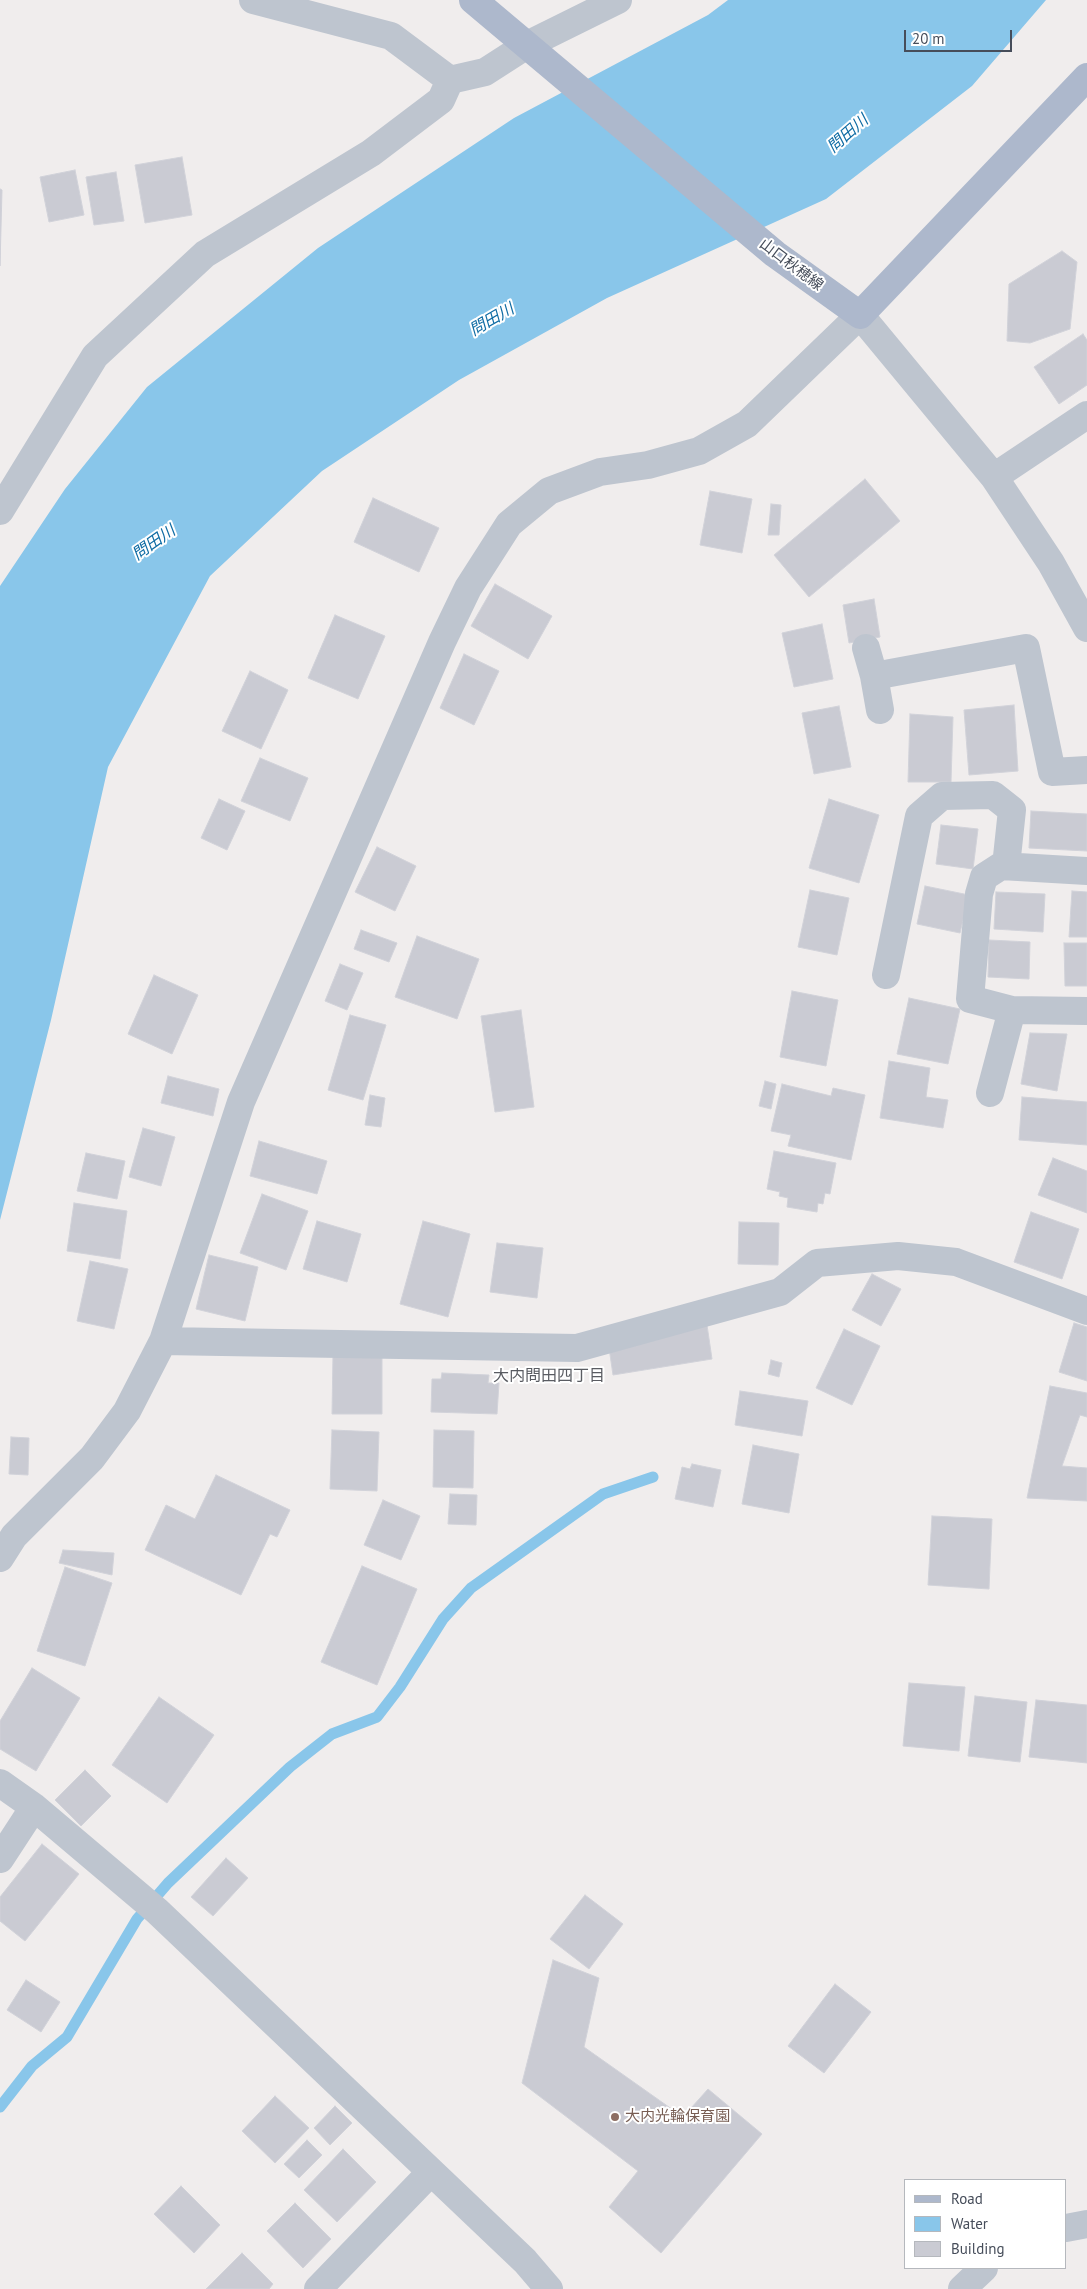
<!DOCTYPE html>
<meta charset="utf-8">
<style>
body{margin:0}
#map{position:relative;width:1087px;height:2289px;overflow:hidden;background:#f0eded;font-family:"PT Sans",sans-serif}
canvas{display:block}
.legend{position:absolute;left:904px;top:2179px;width:162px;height:90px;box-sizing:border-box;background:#fff;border:1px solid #b5b8bd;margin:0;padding:6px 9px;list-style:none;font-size:15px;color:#464d5a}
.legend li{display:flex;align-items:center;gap:10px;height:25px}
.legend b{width:25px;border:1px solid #b5b8bd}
.scale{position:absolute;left:904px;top:30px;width:108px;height:22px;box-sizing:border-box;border:2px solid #464d5a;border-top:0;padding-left:6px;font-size:15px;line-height:18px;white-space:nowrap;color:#464d5a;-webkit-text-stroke:4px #fff;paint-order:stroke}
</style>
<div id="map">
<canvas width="1087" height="2289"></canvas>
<ul class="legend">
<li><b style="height:6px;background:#adb8cc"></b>Road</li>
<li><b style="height:14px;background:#89c6ea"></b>Water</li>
<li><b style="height:14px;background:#cacbd3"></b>Building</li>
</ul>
<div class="scale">20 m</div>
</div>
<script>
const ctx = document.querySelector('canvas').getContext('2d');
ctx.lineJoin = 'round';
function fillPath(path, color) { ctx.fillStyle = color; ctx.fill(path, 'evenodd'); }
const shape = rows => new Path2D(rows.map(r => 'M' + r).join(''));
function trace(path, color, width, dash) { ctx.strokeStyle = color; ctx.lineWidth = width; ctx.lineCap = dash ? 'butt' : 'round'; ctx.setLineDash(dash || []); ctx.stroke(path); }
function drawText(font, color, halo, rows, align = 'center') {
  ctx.font = font + ' "PT Sans","Noto Sans JP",sans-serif'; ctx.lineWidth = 4; ctx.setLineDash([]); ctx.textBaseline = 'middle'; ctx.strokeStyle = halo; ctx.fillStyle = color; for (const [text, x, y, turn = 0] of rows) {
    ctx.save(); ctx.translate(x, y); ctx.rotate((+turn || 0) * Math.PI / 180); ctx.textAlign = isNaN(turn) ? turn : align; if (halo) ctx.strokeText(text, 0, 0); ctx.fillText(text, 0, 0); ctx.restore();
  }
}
const water = shape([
 [728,0,1046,0,972,86,826,199,607,298,459,380,322,471,210,576,108,767,51,1020,0,1220,0,586,65,489,147,387,318,248,514,118,708,15]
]);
const stream = shape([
 [0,2107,32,2066,67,2037,137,1919,168,1883,290,1767,332,1734,377,1717,400,1687,443,1619,471,1588,603,1494,653,1477]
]);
const building = shape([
 [182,157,192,215,145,223,135,165,182,157],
 [75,170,84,215,49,222,40,177,75,170],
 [116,172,124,221,94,225,86,177,116,172],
 [0,189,2,190,0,266,0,189],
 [1062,251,1077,262,1070,329,1030,343,1007,341,1009,284,1062,251],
 [1083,334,1087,340,1087,385,1059,404,1034,367,1083,334],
 [865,479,900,521,809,597,774,555,865,479],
 [710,491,752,499,742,553,700,545,710,491],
 [373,498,439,528,419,572,354,542,373,498],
 [771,504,781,505,779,535,768,535,771,504],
 [495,584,552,616,528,659,471,626,495,584],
 [874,599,880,637,849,643,843,605,874,599],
 [335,615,385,636,358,699,308,678,335,615],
 [822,624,833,679,794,687,782,633,822,624],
 [464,654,499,671,474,725,440,708,464,654],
 [250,671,288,690,261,749,222,731,250,671],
 [1014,705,1018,771,969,775,964,710,1014,705],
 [839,706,851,767,814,774,802,713,839,706],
 [910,714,953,717,951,782,908,782,910,714],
 [260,758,308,778,290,821,241,801,260,758],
 [219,799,245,811,227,850,201,838,219,799],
 [829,799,879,815,859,883,809,868,829,799],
 [1031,811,1087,814,1087,851,1029,848,1031,811],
 [941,825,978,829,973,869,936,864,941,825],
 [377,847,416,866,395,911,355,892,377,847],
 [925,886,969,895,960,933,917,924,925,886],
 [810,890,849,898,837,955,798,947,810,890],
 [1072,891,1087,892,1087,937,1069,937,1072,891],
 [996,892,1045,894,1043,932,994,929,996,892],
 [361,930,397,943,389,962,354,949,361,930],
 [417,936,479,959,457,1019,395,997,417,936],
 [989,940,1030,942,1029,979,988,977,989,940],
 [1064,943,1087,943,1087,986,1065,986,1064,943],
 [340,964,363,973,347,1010,325,1001,340,964],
 [154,975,198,995,172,1054,128,1034,154,975],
 [792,991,838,1000,826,1066,780,1057,792,991],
 [909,998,960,1009,948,1064,897,1054,909,998],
 [521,1010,534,1107,495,1112,481,1016,521,1010],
 [350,1015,386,1025,363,1100,328,1090,350,1015],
 [1030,1033,1067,1034,1057,1091,1021,1084,1030,1033],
 [889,1061,930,1068,926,1097,948,1100,943,1128,880,1118,889,1061],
 [168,1076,219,1089,213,1116,161,1103,168,1076],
 [765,1081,776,1084,771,1109,759,1106,765,1081],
 [782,1084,831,1096,833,1088,865,1095,851,1160,788,1146,791,1135,771,1131,782,1084],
 [370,1095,385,1098,381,1127,365,1125,370,1095],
 [1022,1097,1087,1102,1087,1145,1019,1140,1022,1097],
 [143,1128,175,1137,161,1186,129,1177,143,1128],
 [259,1141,327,1161,317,1194,250,1176,259,1141],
 [774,1151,836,1163,830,1194,825,1193,823,1204,818,1203,817,1212,787,1207,788,1198,779,1196,780,1192,767,1189,774,1151],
 [86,1153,125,1161,117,1199,77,1191,86,1153],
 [1053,1158,1087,1171,1087,1213,1038,1195,1053,1158],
 [262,1194,308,1211,286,1270,240,1253,262,1194],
 [74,1203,127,1211,120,1259,67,1251,74,1203],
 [1031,1212,1079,1229,1062,1279,1014,1262,1031,1212],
 [317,1221,361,1234,347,1282,303,1269,317,1221],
 [423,1221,470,1234,448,1317,400,1304,423,1221],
 [739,1222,779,1223,778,1265,738,1264,739,1222],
 [497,1243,543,1248,537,1298,490,1292,497,1243],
 [209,1255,258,1267,245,1321,196,1309,209,1255],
 [90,1261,128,1269,114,1329,77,1321,90,1261],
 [872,1274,901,1289,881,1326,852,1310,872,1274],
 [1074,1323,1087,1327,1087,1381,1059,1372,1074,1323],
 [707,1325,712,1359,613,1375,608,1341,707,1325],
 [844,1329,880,1346,852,1405,816,1388,844,1329],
 [333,1354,382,1354,382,1414,332,1414,333,1354],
 [771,1360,782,1363,779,1377,768,1374,771,1360],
 [442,1373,489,1375,488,1383,499,1383,497,1414,431,1412,432,1379,441,1379,442,1373],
 [1050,1386,1087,1393,1087,1417,1080,1415,1062,1466,1087,1468,1087,1501,1027,1498,1050,1386],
 [740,1391,808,1401,802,1436,735,1425,740,1391],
 [332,1430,379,1432,377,1491,330,1489,332,1430],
 [434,1430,474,1431,473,1488,433,1487,434,1430],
 [11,1437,29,1438,28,1475,9,1474,11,1437],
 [753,1445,799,1454,789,1513,742,1504,753,1445],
 [692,1464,721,1470,713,1507,675,1499,682,1467,690,1469,692,1464],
 [216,1475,290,1510,277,1537,270,1534,241,1595,145,1550,166,1505,195,1519,216,1475],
 [450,1494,477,1495,476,1525,448,1524,450,1494],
 [383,1500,420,1516,401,1560,364,1545,383,1500],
 [932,1516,992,1519,989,1589,928,1585,932,1516],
 [63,1550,114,1553,112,1575,59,1563,63,1550],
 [362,1566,417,1589,377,1685,321,1662,362,1566],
 [65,1567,112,1583,85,1666,37,1651,65,1567],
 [32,1668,80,1698,36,1771,0,1749,0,1721,32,1668],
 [909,1683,965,1687,959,1751,903,1746,909,1683],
 [975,1696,1027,1702,1020,1762,968,1756,975,1696],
 [159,1697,214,1735,167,1803,112,1765,159,1697],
 [1036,1700,1087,1705,1087,1763,1029,1757,1036,1700],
 [85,1770,111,1796,81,1826,55,1800,85,1770],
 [42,1844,79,1874,25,1941,0,1921,0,1897,42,1844],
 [226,1858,248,1878,213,1916,191,1897,226,1858],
 [585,1895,623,1924,589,1969,550,1939,585,1895],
 [553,1960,599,1978,584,2047,683,2117,708,2089,762,2134,661,2253,609,2207,638,2171,522,2083,553,1960],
 [26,1980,60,2002,41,2032,7,2010,26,1980],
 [835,1984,871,2012,824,2073,788,2046,835,1984],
 [275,2096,309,2128,275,2163,242,2131,275,2096],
 [335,2106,352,2123,330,2145,314,2128,335,2106],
 [307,2140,322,2155,299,2178,284,2164,307,2140],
 [343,2149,376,2182,337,2222,304,2190,343,2149],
 [181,2186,220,2225,194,2253,154,2214,181,2186],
 [295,2203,331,2239,303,2268,267,2231,295,2203],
 [242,2253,273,2284,269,2289,206,2289,242,2253]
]);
const minor = shape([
 [253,0,391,36,450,80,485,72,527,45,618,0],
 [994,477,1087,415],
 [0,511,95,356,205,254,371,153,441,100,450,80],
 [866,648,874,676,1026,648,1052,772,1087,770],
 [874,676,880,710],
 [1087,871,1001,866,984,877,979,894,970,999,1012,1010,1087,1011],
 [886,975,919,816,942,796,993,795,1012,810,1006,866],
 [990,1093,1012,1010],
 [163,1341,577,1348,780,1292,817,1263,898,1256,956,1262,1087,1311],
 [0,1558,14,1536,92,1458,127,1411,163,1341,241,1102,442,642,468,588,509,524,549,491,600,472,648,465,699,451,747,424,860,315,994,477,1051,563,1087,628],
 [0,1783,34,1807,157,1911,525,2261,549,2289],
 [0,1859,34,1807],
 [1066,2228,1087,2224],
 [318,2289,430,2173],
 [962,2289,984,2268]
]);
const major = shape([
 [473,0,775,254,860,315,1087,77]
]);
const markers = [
 [615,2117,5,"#8d6e63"]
];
const streetNames = [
 ["山口秋穂線",791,265,37]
];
const educationNames = [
 ["大内光輪保育園",625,2117]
];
const waterNames = [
 ["問田川",848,134,-41],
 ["問田川",492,320,-30],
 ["問田川",154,543,-35]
];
const neighbourhoodNames = [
 ["大内問田四丁目",549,1376]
];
fillPath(water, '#89c6ea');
trace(stream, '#89c6ea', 11);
fillPath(building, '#cacbd3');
trace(building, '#d1d2d9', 1);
trace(minor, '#bec5cf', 28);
trace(major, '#adb8cc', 28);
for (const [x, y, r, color] of markers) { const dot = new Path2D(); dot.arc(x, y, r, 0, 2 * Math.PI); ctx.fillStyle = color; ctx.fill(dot); trace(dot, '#fff', 2); }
drawText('15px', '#464d5a', '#fff', streetNames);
drawText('15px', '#785e54', '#fff', educationNames, 'left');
drawText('italic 16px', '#0f6ca4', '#fff', waterNames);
drawText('16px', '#5a5c62', '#fff', neighbourhoodNames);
</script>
